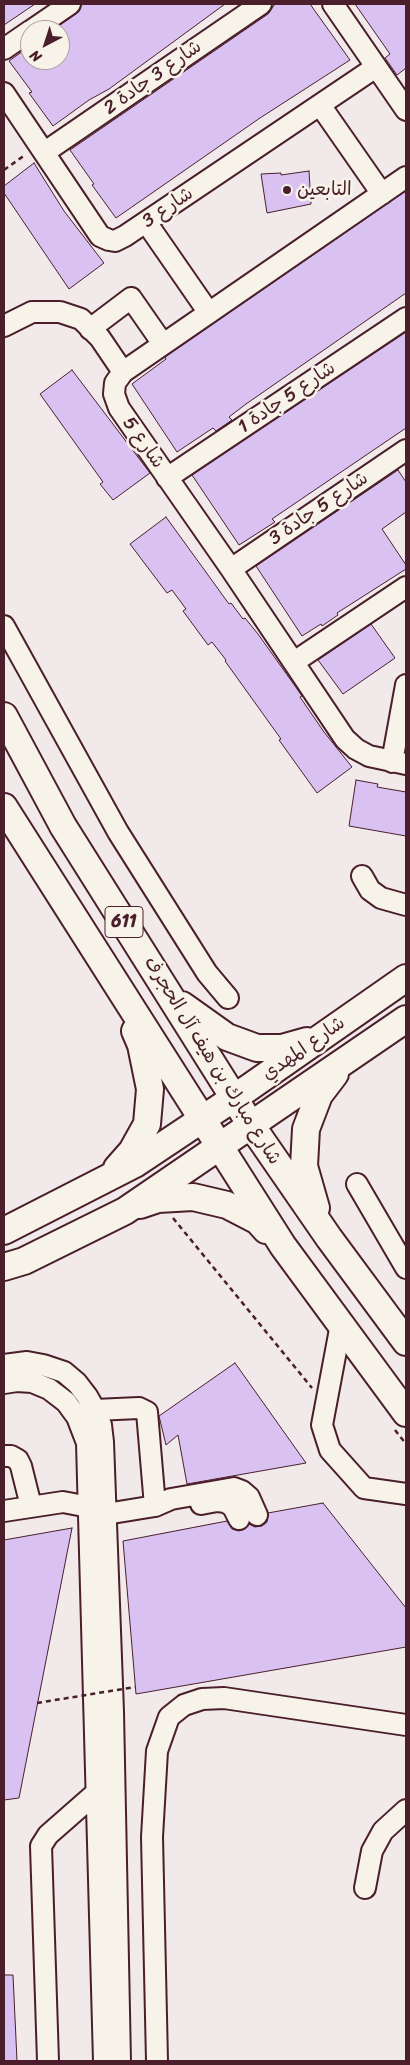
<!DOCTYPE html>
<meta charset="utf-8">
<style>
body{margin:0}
#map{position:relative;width:410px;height:2065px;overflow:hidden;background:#f1e9ea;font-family:Sriracha,sans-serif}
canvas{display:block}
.frame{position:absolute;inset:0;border:5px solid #4a1f2b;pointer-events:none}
.north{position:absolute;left:20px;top:20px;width:50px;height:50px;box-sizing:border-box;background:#f7f3e8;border:1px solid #b29e9c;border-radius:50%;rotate:220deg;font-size:14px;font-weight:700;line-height:20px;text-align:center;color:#4a1f2b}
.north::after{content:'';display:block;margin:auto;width:18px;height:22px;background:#4a1f2b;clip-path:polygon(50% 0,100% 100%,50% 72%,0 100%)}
</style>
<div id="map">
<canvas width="410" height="2065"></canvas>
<div class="frame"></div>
<div class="north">N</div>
</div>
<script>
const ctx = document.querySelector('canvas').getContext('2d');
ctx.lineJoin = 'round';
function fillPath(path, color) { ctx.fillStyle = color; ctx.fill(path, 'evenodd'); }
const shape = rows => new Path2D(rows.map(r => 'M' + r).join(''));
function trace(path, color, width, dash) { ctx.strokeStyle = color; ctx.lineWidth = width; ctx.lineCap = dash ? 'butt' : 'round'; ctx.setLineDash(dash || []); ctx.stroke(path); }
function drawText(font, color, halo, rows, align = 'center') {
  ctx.font = font + ' Sriracha,"Playpen Sans Arabic",sans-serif'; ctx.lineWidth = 5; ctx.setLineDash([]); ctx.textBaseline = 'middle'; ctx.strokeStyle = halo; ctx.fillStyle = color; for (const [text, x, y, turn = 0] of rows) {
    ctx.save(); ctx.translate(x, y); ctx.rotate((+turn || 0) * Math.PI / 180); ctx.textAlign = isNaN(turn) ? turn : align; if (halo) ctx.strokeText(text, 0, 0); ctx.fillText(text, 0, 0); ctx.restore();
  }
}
const building = shape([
 [4,4,35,4,4,25,4,4],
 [82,4,225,4,109,89,89,100,53,126,29,93,32,92,9,61,30,46,30,60,60,60,60,30,53,30,77,13,82,4],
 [275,4,310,4,350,60,260,118,116,218,92,185,94,184,70,150,268,14,275,4],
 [355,4,406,4,406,68,397,75,385,58,390,54,355,4],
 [34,163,64,211,104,263,69,289,4,193,4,186,34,163],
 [309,171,311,204,267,213,261,174,281,173,281,175,309,171],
 [406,191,406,293,246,404,229,417,232,420,216,431,213,428,177,452,132,384,166,359,165,357,406,191],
 [406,332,406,428,272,519,275,522,239,545,192,475,406,332],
 [72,370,150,473,113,500,100,484,103,482,40,394,72,370],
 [398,470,406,482,406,512,382,529,406,565,406,569,337,613,338,615,322,626,321,624,302,636,256,566,398,470],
 [166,517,229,604,231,603,243,619,245,618,258,634,295,686,302,696,300,697,324,732,352,767,317,793,279,740,281,739,225,661,226,660,212,642,208,645,183,611,186,609,172,590,167,593,130,544,166,517],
 [371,624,395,658,343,694,318,660,371,624],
 [356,780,378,784,377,787,406,792,406,836,349,826,356,780],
 [235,1363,306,1463,187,1484,178,1435,166,1445,159,1416,235,1363],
 [323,1503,406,1608,406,1647,136,1694,123,1541,227,1521,232,1529,239,1531,245,1529,249,1524,255,1527,262,1526,267,1522,268,1513,323,1503],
 [72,1528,19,1798,4,1800,4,1540,72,1528],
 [4,1975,13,1975,17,2061,4,2061,4,1975]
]);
const path = shape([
 [4,170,25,155],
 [173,1218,312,1388],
 [395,1430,406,1444]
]);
const minor = shape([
 [333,4,406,110],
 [32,30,70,4],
 [4,49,30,31],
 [4,93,100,236,109,240,115,241,125,236,376,67],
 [320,105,382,194],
 [45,152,261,4],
 [406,177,123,372,115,383,114,394,119,408,231,569,345,739,356,749,369,756,406,764],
 [146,222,209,313],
 [4,326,32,312,60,312,81,319,100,338,123,372],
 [90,329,131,298,163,344],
 [167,478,406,318],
 [231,569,406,450],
 [4,626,118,832,207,973,228,998],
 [294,662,406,587],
 [392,762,406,685],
 [362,876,370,890,381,898,406,905],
 [357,1184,406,1268],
 [341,1324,322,1425,330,1450,364,1488,406,1494],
 [4,1365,27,1362,43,1365,64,1372,77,1383,87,1396,95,1410,101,1425,103,1442,113,1712,120,2061],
 [4,1383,17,1381,32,1382,49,1389,66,1402,77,1417,87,1443,104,2061],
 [95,1410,139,1408,147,1412,155,1506],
 [4,1456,11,1456,18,1460,21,1466,31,1506],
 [201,1504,217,1501,226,1502,233,1507,239,1519],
 [4,1511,63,1502,89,1507],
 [106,1514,155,1506,171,1499,234,1488,242,1491,249,1497,257,1515],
 [365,1888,372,1851,383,1831,406,1810],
 [48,2061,41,1846,48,1835,97,1792],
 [157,2061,152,1837,157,1751,169,1717,184,1705,202,1699,224,1698,406,1725]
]);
const major = shape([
 [4,716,63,826,251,1125,329,1238,406,1342],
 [4,807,283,1246,406,1413],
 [182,1005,227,1037,257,1048,282,1048,307,1041],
 [117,1168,132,1151,147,1124,150,1089,141,1045,135,1031],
 [140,1205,158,1199,193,1197,227,1205,258,1221,266,1230],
 [316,1208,304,1166,306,1129,319,1095,335,1074],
 [4,1231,135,1164,234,1098,406,978],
 [4,1267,24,1261,125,1211,406,1019]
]);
const pathBridge = shape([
 [37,1703,135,1687]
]);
const markers = [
 [287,190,5,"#4a1f2b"]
];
const shields = [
 [124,922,38]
];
const shieldNames = [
 ["611",124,922]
];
const streetNames = [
 ["شارع 3 جادة 2",153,78,-35],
 ["شارع 3",168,208,-34],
 ["شارع 5 جادة 1",287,398,-34],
 ["شارع 5",143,443,55],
 ["شارع 5 جادة 3",319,509,-34],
 ["شارع المهدي",304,1049,-35],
 ["شارع مبارك بن هيف آل الحجرف",212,1061,58]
];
const poiNames = [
 ["التابعين",297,190]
];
fillPath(building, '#d9c2f1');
trace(building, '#4a1f2b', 1);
trace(minor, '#4a1f2b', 24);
trace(major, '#4a1f2b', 30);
trace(path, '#4a1f2b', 2.5, [5, 4]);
trace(minor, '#f7f3e8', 20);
trace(major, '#f7f3e8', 26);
trace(pathBridge, '#4a1f2b', 2.5, [5, 4]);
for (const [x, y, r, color] of markers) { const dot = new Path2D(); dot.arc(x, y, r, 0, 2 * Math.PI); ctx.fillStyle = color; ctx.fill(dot); trace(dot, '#f7f3e8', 2); }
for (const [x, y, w] of shields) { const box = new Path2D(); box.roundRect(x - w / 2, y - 15.5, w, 31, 4); ctx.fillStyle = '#f7f3e8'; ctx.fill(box); trace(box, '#4a1f2b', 1); }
drawText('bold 18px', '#4a1f2b', null, shieldNames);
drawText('19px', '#4a1f2b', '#f7f3e8', streetNames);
drawText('19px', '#4a1f2b', '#f7f3e8', poiNames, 'left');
</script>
